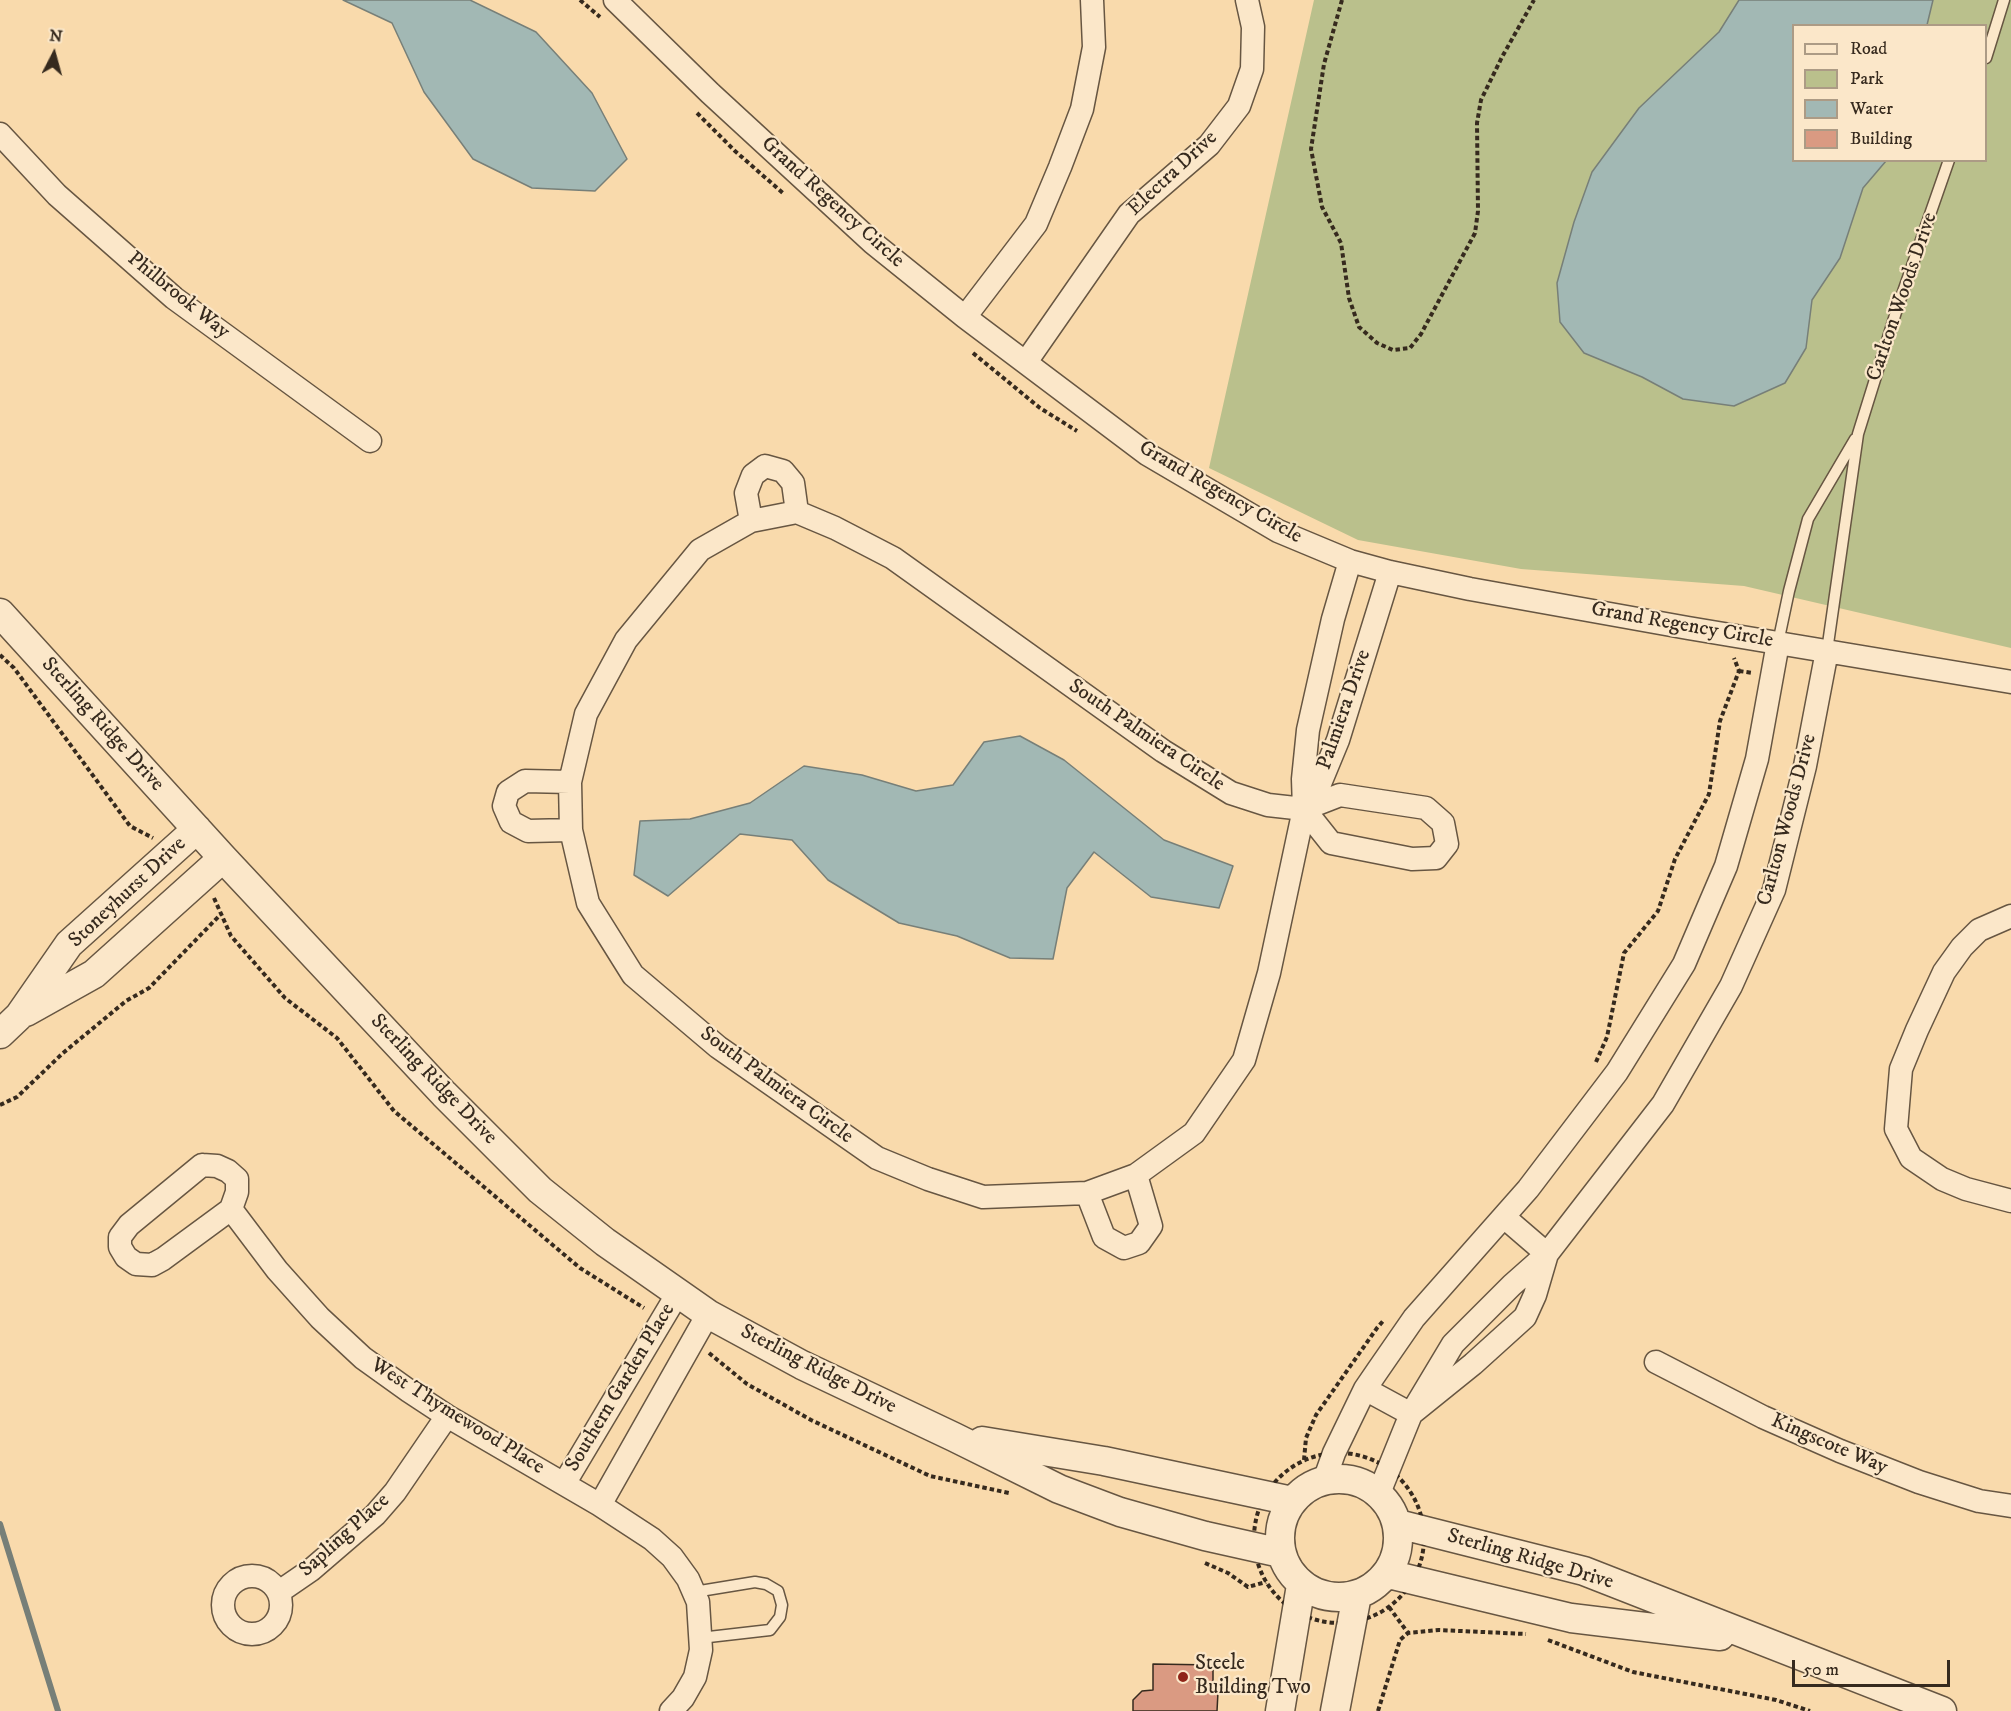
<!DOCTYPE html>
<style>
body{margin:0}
#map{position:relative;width:2011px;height:1711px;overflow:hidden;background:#f9daac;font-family:"IM FELL DW Pica",serif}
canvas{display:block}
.legend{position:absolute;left:1792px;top:24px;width:195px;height:138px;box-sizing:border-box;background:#fbe7c9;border:2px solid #ac9b85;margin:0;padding:8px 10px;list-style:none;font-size:18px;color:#362a1e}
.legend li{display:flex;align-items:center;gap:12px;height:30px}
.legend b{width:30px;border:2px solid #ac9b85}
.north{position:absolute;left:24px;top:24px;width:60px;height:60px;-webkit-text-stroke:4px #fbe7c9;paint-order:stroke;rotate:6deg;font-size:16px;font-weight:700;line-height:24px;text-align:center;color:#362a1e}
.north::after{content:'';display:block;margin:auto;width:21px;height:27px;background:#362a1e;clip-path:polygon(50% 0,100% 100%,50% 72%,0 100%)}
.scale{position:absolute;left:1792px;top:1660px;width:158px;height:27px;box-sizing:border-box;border:3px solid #362a1e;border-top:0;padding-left:8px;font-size:18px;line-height:21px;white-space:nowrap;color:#362a1e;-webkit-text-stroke:4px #fbe7c9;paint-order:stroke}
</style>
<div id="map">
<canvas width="2011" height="1711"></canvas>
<ul class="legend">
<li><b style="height:8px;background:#fbe7c9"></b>Road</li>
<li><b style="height:16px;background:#bac08c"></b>Park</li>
<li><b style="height:16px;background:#a2b8b4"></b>Water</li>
<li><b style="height:16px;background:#da9a82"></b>Building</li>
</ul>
<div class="north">N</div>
<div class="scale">50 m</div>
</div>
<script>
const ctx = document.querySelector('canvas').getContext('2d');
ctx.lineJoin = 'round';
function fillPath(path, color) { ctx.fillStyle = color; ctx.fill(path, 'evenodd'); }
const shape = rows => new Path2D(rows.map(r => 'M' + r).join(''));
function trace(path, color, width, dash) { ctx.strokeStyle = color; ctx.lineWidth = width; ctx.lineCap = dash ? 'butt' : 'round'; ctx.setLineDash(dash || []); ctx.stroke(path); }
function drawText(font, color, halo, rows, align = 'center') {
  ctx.font = font + ' "IM FELL DW Pica",serif'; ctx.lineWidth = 4.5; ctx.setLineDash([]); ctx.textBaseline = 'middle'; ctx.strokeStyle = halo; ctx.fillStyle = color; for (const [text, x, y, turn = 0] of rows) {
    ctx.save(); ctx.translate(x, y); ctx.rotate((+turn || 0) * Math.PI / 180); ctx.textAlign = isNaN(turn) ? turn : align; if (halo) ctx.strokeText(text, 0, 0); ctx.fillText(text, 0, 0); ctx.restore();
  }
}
const green = shape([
 [1314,0,2011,0,2011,648,1744,586,1521,569,1358,540,1209,468],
 [1794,26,1986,26,1986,160,1794,160]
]);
const water = shape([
 [343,0,470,0,536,32,592,93,627,159,595,191,532,188,473,159,424,92,392,23,343,0],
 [1739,0,1933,0,1927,25,1794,26,1794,160,1886,161,1863,188,1840,258,1812,300,1806,348,1785,383,1734,406,1683,399,1642,377,1584,353,1560,322,1557,283,1574,222,1592,172,1639,108,1719,32,1739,0],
 [1020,736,1064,760,1164,840,1233,866,1219,908,1151,897,1094,852,1067,888,1053,959,1010,958,957,936,899,923,828,880,792,840,740,834,668,896,634,875,640,821,690,819,750,803,804,766,862,775,916,791,953,785,984,742,1020,736]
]);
const stream = shape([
 [0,1524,58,1711]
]);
const building = shape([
 [1153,1664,1213,1665,1213,1691,1218,1692,1217,1711,1133,1711,1133,1700,1142,1691,1153,1690,1153,1664]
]);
const path = shape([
 [580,0,600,17],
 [1342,0,1324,64,1311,149,1322,207,1341,243,1349,298,1359,327,1377,343,1393,350,1410,348,1421,334,1475,233,1478,211,1477,123,1481,100,1502,57,1534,0],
 [697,113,735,151,784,194],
 [973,353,1040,408,1077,431],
 [0,655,14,668,130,826,153,838],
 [1739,671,1753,673],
 [214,898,231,936,285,998,337,1038,394,1111,580,1268,644,1308],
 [1596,1062,1607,1037,1624,953,1658,911,1675,859,1709,794,1720,721,1739,671,1734,658],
 [0,1105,17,1097,63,1053,126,1001,149,988,221,914],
 [709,1353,747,1384,811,1420,930,1476,1009,1493],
 '1254 1538a85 85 0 1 1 170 0a85 85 0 1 1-170 0Z',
 [1304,1460,1306,1438,1316,1415,1377,1328,1384,1320],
 [1205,1563,1228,1573,1248,1587,1266,1582],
 [1389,1607,1408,1633,1439,1630,1526,1634],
 [1548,1640,1633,1672,1776,1700,1810,1711],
 [1378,1711,1400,1640,1408,1633]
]);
const service = shape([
 [1986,58,2004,0],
 [1778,643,1789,591,1808,519,1855,439],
 [1827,651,1858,434,1896,312,1949,160],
 [694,1592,755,1582,766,1584,778,1591,782,1605,780,1617,770,1630,700,1638]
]);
const minor = shape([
 [615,0,710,93,873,243,965,317,1147,454,1278,531,1350,561,1390,572,1470,589,1688,628,2011,682],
 [0,134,57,195,174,298,370,441],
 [965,317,1036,224,1060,167,1082,109,1094,47,1092,0],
 [1026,362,1129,214,1209,145,1239,106,1252,69,1253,27,1247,0],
 [751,521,746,493,753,475,765,466,783,471,793,483,797,512],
 [570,782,525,781,508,792,504,806,511,822,528,831,571,830],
 [1304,809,1331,843,1412,859,1436,858,1447,844,1443,823,1426,808,1340,795,1304,809,1268,805,1231,793,1163,751,893,558,835,528,797,512,751,521,700,550,626,640,586,714,570,782,571,830,588,903,633,975,718,1047,877,1158,928,1179,983,1197,1087,1193,1136,1175,1194,1133,1244,1060,1269,973,1304,809,1303,779,1308,730,1333,619,1350,561],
 [1304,809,1319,786,1338,740,1390,572],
 [2011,916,1979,930,1962,947,1944,972,1917,1030,1901,1069,1896,1129,1911,1158,1942,1179,1966,1189,2011,1201],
 [202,1165,217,1166,228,1171,237,1179,237,1192,231,1209,163,1259,152,1265,136,1264,126,1257,120,1247,120,1237,129,1225,202,1165],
 [1087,1193,1104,1237,1124,1248,1139,1243,1151,1226,1136,1175],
 [231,1209,277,1270,320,1318,363,1358,409,1391,447,1416,600,1505,652,1539,672,1557,688,1579,698,1602,701,1650,695,1677,683,1698,671,1711],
 [1656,1362,1763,1417,1840,1451,1919,1482,1979,1501,2011,1506],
 [1365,1389,1411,1414],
 [1411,1414,1473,1364,1525,1317,1535,1295,1547,1254,1663,1104,1731,986,1774,890,1805,766,1827,651],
 [1324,1481,1334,1453,1365,1389,1378,1370,1414,1318,1528,1189,1617,1072,1684,964,1726,866,1757,759,1778,643],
 [564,1484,678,1293],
 [1379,1493,1411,1414,1453,1344,1512,1285,1547,1254,1504,1217],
 [600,1505,708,1314],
 '223 1605a29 29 0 1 1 58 0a29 29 0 1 1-58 0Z',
 [279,1592,311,1570,375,1515,395,1492,447,1416]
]);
const tertiary = shape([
 [0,613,223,858,444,1094,540,1190,605,1242,708,1314,802,1365,954,1437,1059,1489,1120,1512,1205,1536,1281,1553],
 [26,1012,94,974,223,858],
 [0,1034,19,1016,69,944,197,829],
 [982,1441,1104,1461,1292,1501],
 '1280 1538a59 59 0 1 1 118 0a59 59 0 1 1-118 0Z',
 [1398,1524,1584,1571,1942,1711],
 [1388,1574,1571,1618,1720,1636],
 [1280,1711,1301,1585],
 [1335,1711,1357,1595]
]);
const markers = [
 [1183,1677,6,"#8f2418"]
];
const streetNames = [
 ["Electra Drive",1173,174,-43],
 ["Grand Regency Circle",832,203,42],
 ["Philbrook Way",178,296,39],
 ["Carlton Woods Drive",1903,297,-71],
 ["Grand Regency Circle",1220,493,30],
 ["Grand Regency Circle",1682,626,10],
 ["Palmiera Drive",1345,710,-71],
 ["Sterling Ridge Drive",102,725,48],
 ["South Palmiera Circle",1146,736,34],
 ["Carlton Woods Drive",1788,820,-75],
 ["Stoneyhurst Drive",128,893,-43],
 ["Sterling Ridge Drive",433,1080,46],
 ["South Palmiera Circle",776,1086,36],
 ["Sterling Ridge Drive",818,1370,27],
 ["Southern Garden Place",621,1388,-59],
 ["West Thymewood Place",457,1417,32],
 ["Kingscote Way",1829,1445,23],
 ["Sapling Place",345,1536,-42],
 ["Sterling Ridge Drive",1530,1560,16]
];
const poiNames = [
 ["Steele",1195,1665],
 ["Building Two",1195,1689]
];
fillPath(green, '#bac08c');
fillPath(water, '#a2b8b4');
trace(water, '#777f78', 1.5);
trace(stream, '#777f78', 6);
fillPath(building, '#da9a82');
trace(building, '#362a1e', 1.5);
trace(service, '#675642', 13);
trace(minor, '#675642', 25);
trace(tertiary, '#675642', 31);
trace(path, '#362a1e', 4, [4.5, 3]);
trace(service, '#fbe7c9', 10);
trace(minor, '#fbe7c9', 22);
trace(tertiary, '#fbe7c9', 28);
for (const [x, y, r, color] of markers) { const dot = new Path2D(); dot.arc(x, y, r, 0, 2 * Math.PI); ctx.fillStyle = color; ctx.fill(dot); trace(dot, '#fbe7c9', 2); }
drawText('21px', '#362a1e', '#fbe7c9', streetNames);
drawText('21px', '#362a1e', '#fbe7c9', poiNames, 'left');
</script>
